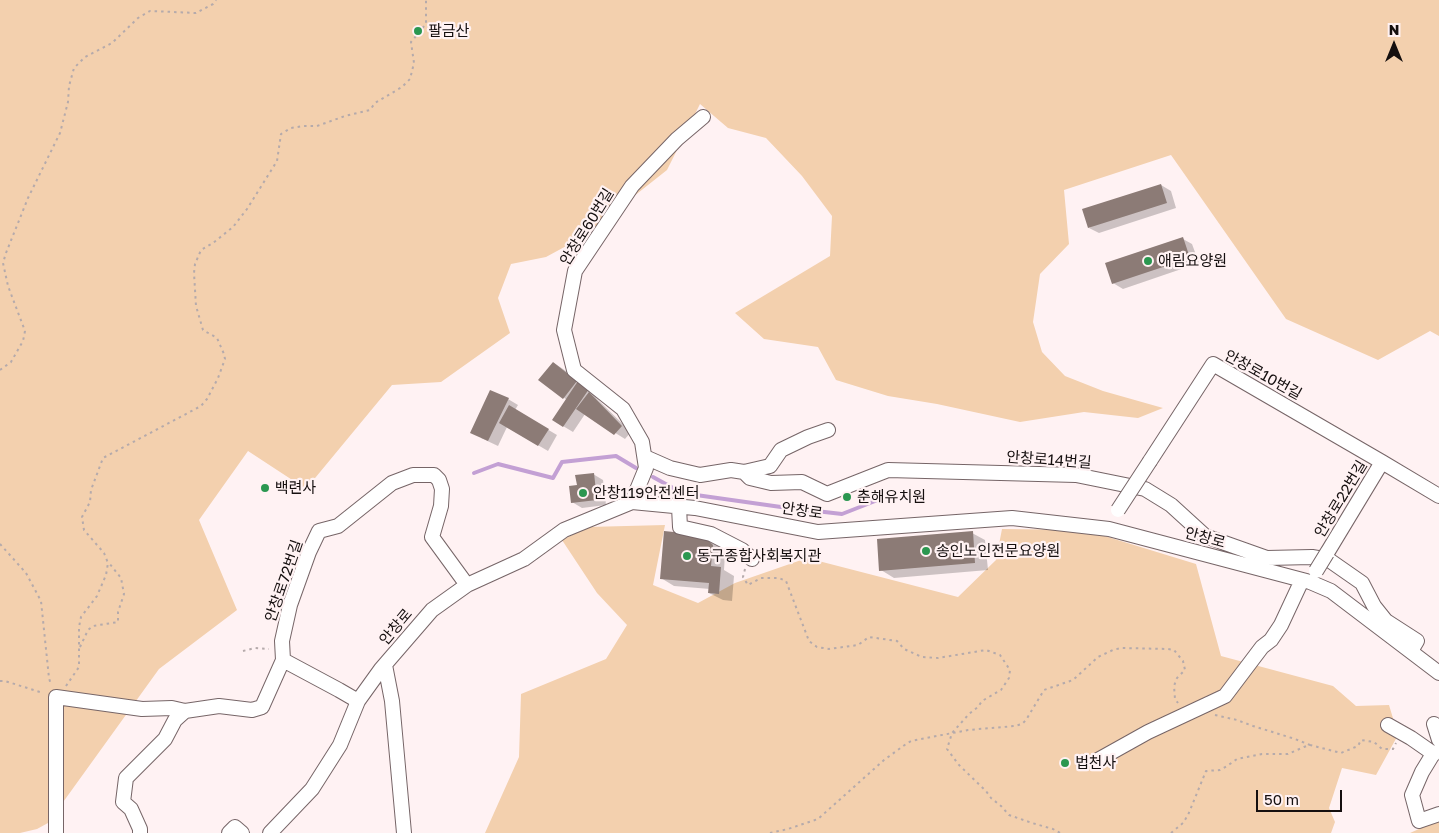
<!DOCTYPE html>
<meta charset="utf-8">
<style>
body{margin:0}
#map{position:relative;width:1439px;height:833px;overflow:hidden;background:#fff2f3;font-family:"Golos Text",sans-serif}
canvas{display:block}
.north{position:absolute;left:1369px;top:20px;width:50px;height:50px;-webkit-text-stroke:4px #fff2f3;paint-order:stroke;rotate:0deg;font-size:14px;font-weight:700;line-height:20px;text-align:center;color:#150f0f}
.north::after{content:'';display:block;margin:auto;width:18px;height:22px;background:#150f0f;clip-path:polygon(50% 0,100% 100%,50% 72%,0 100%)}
.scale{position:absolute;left:1256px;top:790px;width:86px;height:22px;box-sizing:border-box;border:2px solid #150f0f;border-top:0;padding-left:6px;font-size:15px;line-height:18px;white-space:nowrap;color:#150f0f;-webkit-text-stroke:4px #fff2f3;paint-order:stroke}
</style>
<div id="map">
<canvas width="1439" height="833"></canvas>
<div class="north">N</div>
<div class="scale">50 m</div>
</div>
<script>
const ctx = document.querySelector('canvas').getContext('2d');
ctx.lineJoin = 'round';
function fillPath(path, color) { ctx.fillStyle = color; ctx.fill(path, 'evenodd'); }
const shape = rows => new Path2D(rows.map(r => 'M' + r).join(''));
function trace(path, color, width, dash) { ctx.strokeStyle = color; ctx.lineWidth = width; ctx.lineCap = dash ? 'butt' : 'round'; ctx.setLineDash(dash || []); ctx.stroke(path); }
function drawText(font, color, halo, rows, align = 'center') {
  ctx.font = font + ' "Golos Text","Noto Sans KR",sans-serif'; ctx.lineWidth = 4.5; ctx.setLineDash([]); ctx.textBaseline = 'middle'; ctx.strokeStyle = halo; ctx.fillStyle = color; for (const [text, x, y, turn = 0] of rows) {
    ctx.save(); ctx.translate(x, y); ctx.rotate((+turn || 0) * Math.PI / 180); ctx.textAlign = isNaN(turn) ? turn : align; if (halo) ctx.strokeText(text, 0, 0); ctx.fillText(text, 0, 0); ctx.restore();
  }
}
const green = shape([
 [0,0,1439,0,1439,336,1430,331,1378,360,1286,319,1171,155,1064,190,1069,244,1040,274,1033,322,1042,352,1065,376,1103,391,1163,408,1138,418,1084,412,1020,422,937,404,888,396,836,380,818,347,764,339,735,313,830,256,832,216,802,176,766,138,728,128,700,104,667,170,581,238,546,257,511,264,498,298,510,333,441,382,392,385,306,489,248,451,199,520,237,610,159,669,48,823,37,829,20,833,0,833],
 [665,525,653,585,698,603,735,583,807,558,958,597,996,560,1002,529,1085,530,1196,564,1221,656,1333,686,1356,706,1389,705,1398,735,1376,775,1342,768,1329,808,1335,822,1331,833,485,833,519,757,521,694,606,659,627,625,597,593,562,540,588,527],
 [1439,820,1439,833,1410,833]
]);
const shadow = shape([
 [1161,185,1171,191,1176,208,1099,233,1089,228],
 [1183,239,1192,244,1199,263,1123,289,1113,283],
 [554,363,563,369,598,395,596,398,631,432,625,439,585,414,573,432,563,426,567,400,540,380],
 [508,399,518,405,515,410,557,435,548,451,507,427,498,446,481,438],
 [593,474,603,480,606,505,582,508,572,502,578,486],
 [972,533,985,540,988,570,894,578,881,570],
 [702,536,716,544,725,554,724,570,734,576,732,601,723,600,709,593,710,589,674,586,661,578]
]);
const stream = shape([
 [474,473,498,464,553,478,562,462,616,456,636,468],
 [653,477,682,493,781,507,842,514,893,494]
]);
const building = shape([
 [1161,184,1167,203,1088,228,1082,209],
 [1183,237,1190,258,1112,284,1105,263],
 [553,362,577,381,563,399,538,380],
 [578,381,589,389,563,427,552,420],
 [490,390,509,398,488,441,470,433],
 [589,392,622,426,614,435,576,409],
 [509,405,549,429,538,446,499,423],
 [594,473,597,500,571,503,569,486,577,485,575,475],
 [664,531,703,535,713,545,711,566,721,567,719,594,708,593,709,583,660,579],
 [973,531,975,563,879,571,877,539]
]);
const path = shape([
 [0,370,11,362,23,341,25,331,8,286,3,263,6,253,28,198,60,133,68,102,69,86,74,68,85,57,112,43,138,18,150,11,196,13,213,4,216,0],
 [0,544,26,573,41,601,49,678,51,685],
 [745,569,743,577,748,585,761,578,779,578,786,581,809,641,817,647,829,649,858,645,869,637,897,641,904,649,922,657,938,658,986,650,1000,655,1010,670,1009,678,1001,690,982,701,978,707,969,714,952,733,947,749,959,765,986,791,991,798,1001,806,1009,815,1032,823,1053,829,1060,833],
 [80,647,88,630,93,626,118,622,118,612,124,594,121,578,109,563],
 [243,651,255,648,269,649],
 [0,681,5,681,43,693],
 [66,686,79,667,79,627,81,617,97,596,106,575,108,563,104,553,84,530,82,517,90,502,91,490,103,458,201,406,207,399,218,378,225,359,224,354,217,338,203,330,196,306,194,273,195,264,201,250,213,243,233,227,247,209,277,161,281,134,291,128,303,126,317,126,345,116,370,110,375,103,402,87,410,79,414,63,411,42,422,29,426,23,426,0],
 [1215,715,1237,720,1253,726,1295,739,1310,745],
 [770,833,788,829,818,819,884,760,906,744,911,741,968,730,1015,726,1022,724,1026,720,1044,690,1073,680,1098,657,1113,650,1121,648,1168,649,1174,650,1183,661,1185,670,1177,678,1174,686,1175,699,1178,703],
 [1171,833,1183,823,1188,815,1206,771,1220,770,1227,766,1237,759,1262,754,1288,754,1304,747,1310,745,1341,753,1358,746,1361,740,1374,742,1382,749,1393,749,1396,743]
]);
const minor = shape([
 [645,457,670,468,700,475,731,470,744,472,770,466,781,450,808,437,828,430],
 [1150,461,1213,364,1382,462,1439,496],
 [744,472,750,478,771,483,802,482,827,494,888,470,1076,475,1145,489,1171,505,1205,536,1267,558,1312,557,1329,560,1362,583,1374,606,1386,621,1417,641,1411,651],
 [632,502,646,468,642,442,623,409,574,370,564,330,575,271,632,186,677,139,703,117],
 [679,507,680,527,711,534,742,550,752,559],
 [1327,553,1382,462],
 [283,660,282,641,290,605,309,552,319,531,338,526,392,483,413,475,434,475,439,480,442,489,441,506,432,537,467,585],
 [385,665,392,701,404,833],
 [1434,724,1439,740],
 [1388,725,1411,738,1434,754],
 [1439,751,1433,754,1422,772,1412,795,1419,821,1439,814],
 [1096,761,1148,732,1225,696,1262,647,1271,640,1281,625,1302,580],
 [56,833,56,697,142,709,172,708,185,711,219,706,252,710,262,707,283,660,339,690,358,701],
 [140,833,140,829,131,809,123,802,126,778,165,739,175,720,185,711],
 [229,833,235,827,242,833],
 [270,833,312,789,340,745,358,701,381,669,432,610,467,585,524,559,564,530,632,502,695,508,818,532,1012,518,1109,529,1310,582,1331,591,1439,673]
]);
const minorBridge = shape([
 [1118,510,1150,461],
 [1316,571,1327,553]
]);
const markers = [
 [418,31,5,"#2b9750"],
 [1148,261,5,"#2b9750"],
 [265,488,5,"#2b9750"],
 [583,493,5,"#2b9750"],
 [847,497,5,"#2b9750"],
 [926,551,5,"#2b9750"],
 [687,556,5,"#2b9750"],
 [1065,763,5,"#2b9750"]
];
const poiNames = [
 ["팔금산",428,31],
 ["애림요양원",1158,261],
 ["백련사",275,488],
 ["안창119안전센터",593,493],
 ["춘해유치원",857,497],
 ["송인노인전문요양원",936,551],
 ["동구종합사회복지관",697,556],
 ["법천사",1075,763]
];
const streetNames = [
 ["안창로60번길",587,227,-58],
 ["안창로10번길",1263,375,29],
 ["안창로14번길",1049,460,4],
 ["안창로22번길",1341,499,-59],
 ["안창로",802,511,8],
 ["안창로",1205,538,15],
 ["안창로72번길",284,581,-71],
 ["안창로",396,627,-50]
];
fillPath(green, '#f3d0ae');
fillPath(shadow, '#0003');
trace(stream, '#c3a0d4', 4);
fillPath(building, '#8c7b76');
trace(minor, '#766567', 16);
trace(path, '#b5aaab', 2, [2.5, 4]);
trace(minor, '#fff', 14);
trace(minorBridge, '#766567', 16, []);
trace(minorBridge, '#fff', 14);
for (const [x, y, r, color] of markers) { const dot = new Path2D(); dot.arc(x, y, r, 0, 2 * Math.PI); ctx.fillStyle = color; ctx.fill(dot); trace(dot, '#fff2f3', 2); }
drawText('15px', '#150f0f', '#fff2f3', poiNames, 'left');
drawText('15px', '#150f0f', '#fff2f3', streetNames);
</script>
